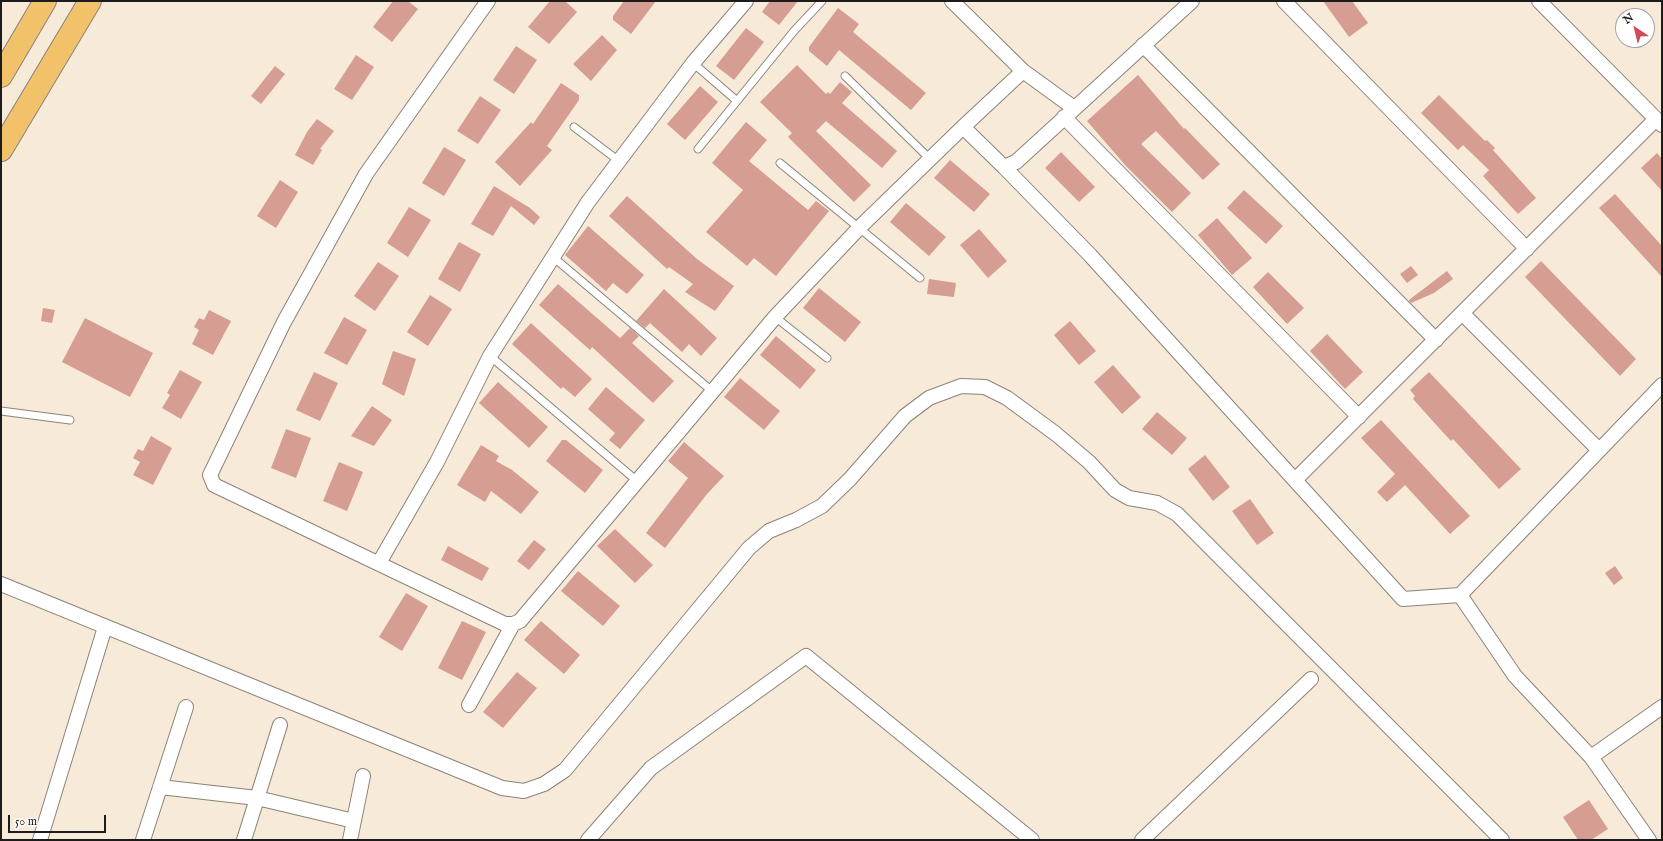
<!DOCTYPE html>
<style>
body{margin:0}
#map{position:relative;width:1663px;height:841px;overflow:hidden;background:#f8ead8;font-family:"IM FELL English",serif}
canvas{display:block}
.frame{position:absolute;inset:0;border:2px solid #1c1c1c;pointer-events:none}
.north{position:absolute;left:1615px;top:8px;width:40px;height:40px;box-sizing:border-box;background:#fff;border:1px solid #a4a4a4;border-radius:50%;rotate:325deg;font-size:11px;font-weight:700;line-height:16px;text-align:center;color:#1c1c1c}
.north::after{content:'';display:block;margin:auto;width:14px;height:18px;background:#d1495b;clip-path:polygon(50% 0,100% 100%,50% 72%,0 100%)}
.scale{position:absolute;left:8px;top:815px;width:98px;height:18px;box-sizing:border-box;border:2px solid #1c1c1c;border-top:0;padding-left:5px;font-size:12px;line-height:14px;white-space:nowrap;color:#1c1c1c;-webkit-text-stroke:3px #fff;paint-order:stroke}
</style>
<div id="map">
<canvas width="1663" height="841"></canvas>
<div class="frame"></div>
<div class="north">N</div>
<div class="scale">50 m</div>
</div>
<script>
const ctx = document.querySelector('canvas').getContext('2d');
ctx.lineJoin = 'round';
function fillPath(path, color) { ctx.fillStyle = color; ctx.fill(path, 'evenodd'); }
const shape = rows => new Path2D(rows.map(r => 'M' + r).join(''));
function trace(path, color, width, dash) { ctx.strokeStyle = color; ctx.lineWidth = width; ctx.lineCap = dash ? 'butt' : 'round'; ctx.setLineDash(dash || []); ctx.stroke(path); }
const building = shape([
 [393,1,408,1,418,9,392,42,373,27],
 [550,1,565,1,577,12,549,44,528,27],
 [624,1,656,1,631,34,613,20,613,16],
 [770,1,798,1,779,25,762,12],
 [1323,1,1352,1,1368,23,1349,37],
 [838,8,859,24,853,32,926,93,911,110,839,50,827,66,809,51,809,47],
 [746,28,764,42,734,80,716,66],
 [602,35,617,50,591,81,573,64],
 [516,46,537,60,514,94,493,80],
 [356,55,374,67,352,100,334,89],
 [797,65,826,94,828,92,830,94,840,82,852,92,842,103,897,151,882,168,826,121,816,131,871,185,854,202,788,137,792,133,760,102],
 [275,66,285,74,261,104,251,96],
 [1138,75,1184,129,1185,128,1220,164,1203,180,1156,131,1141,144,1191,193,1172,212,1126,166,1087,121],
 [561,83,579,95,579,100,547,146,552,150,520,186,495,162,531,122,533,124],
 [700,86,718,102,685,140,667,124],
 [1439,95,1485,141,1487,140,1495,148,1493,150,1536,198,1518,214,1483,176,1489,170,1463,145,1458,150,1421,113],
 [480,96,501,110,478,144,457,131],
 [317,119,334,131,320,149,322,150,313,165,295,155,307,132],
 [746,122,767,140,749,161,808,210,816,201,829,211,776,276,754,258,747,266,706,232,743,190,712,163],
 [444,147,466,160,444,196,422,183],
 [1061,152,1095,187,1079,202,1045,168],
 [1657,153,1662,159,1662,191,1641,168],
 [950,160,990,194,974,212,934,178],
 [280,180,298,192,276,228,257,216],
 [494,186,530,208,540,217,534,225,511,206,493,236,471,224],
 [1244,190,1283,226,1266,244,1227,208],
 [1615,194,1662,246,1662,277,1599,208],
 [627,196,697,259,734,286,715,311,685,292,693,284,669,267,667,269,609,216],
 [906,203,946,237,929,256,890,222],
 [409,207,431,220,408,257,387,243],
 [1217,218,1252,258,1232,275,1198,235],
 [588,226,644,275,627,294,613,283,606,291,565,255],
 [979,229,1007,261,988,278,960,245],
 [459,242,481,254,460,292,438,279],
 [1541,261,1636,359,1620,376,1525,277],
 [378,262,399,276,375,311,354,296],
 [1411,266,1418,275,1407,283,1400,274],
 [1447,271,1453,279,1434,293,1411,303,1409,301,1409,300],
 [1268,272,1304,308,1287,324,1253,287],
 [929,279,956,283,954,297,927,294],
 [558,284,620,338,630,328,639,336,632,343,674,381,653,403,592,347,590,350,539,305],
 [819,288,861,322,845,342,803,308],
 [664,289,717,338,701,356,689,344,682,352,650,323,645,328,636,321],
 [430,295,452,309,428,346,407,332],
 [43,308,55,310,52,323,41,321],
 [209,310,231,321,213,355,192,344,199,330,194,327,199,318,204,320],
 [344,317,367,330,347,365,324,353],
 [85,318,153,353,130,397,62,362],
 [1070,321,1096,351,1079,365,1054,335],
 [531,323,592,379,575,397,563,387,561,389,512,344],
 [1327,334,1363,372,1345,389,1310,351],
 [776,336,816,370,800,389,760,355],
 [393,351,416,359,404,396,382,384],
 [1113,365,1141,397,1122,414,1094,382],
 [180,370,202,382,181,419,162,408,170,395,167,393],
 [314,372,338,383,320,421,296,410],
 [1429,372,1521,469,1499,489,1453,439,1451,441,1439,428,1413,399,1415,396,1410,390],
 [740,378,780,411,764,430,724,397],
 [498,382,548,427,529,448,479,403],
 [606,387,645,420,620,449,609,440,615,433,588,409],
 [372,406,392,420,374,446,351,436],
 [1157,412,1187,438,1172,455,1142,429],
 [1381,420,1470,516,1450,534,1405,485,1387,502,1377,492,1395,474,1361,438],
 [286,429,311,438,296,478,271,468],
 [151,436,172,448,153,485,133,475,140,462,133,458,138,449,143,451],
 [562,440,566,440,603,470,585,493,546,461],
 [684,442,724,476,707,494,665,548,646,533,688,478,668,461],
 [481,445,499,456,496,461,512,470,539,492,521,514,491,491,485,502,457,485],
 [1205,455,1230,487,1213,501,1188,469],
 [339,462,363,472,347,511,323,501],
 [1250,499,1274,533,1257,545,1232,511],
 [615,529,653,565,635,583,597,546],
 [534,540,546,549,529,570,517,561],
 [448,546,489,568,482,581,441,560],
 [1615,566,1623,578,1614,585,1605,573],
 [578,571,620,606,603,626,561,591],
 [406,593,428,606,402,651,379,637],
 [462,621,486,632,462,680,438,668],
 [541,621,580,655,564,674,524,640],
 [517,672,537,688,503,728,483,712],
 [1589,800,1608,829,1591,840,1578,840,1563,817]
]);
const service = shape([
 [693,63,737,101,698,149],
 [845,76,930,159],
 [737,101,794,31,822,1],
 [574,127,619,161],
 [780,163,920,278],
 [553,257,712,391],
 [775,317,827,358],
 [490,356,637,481],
 [1,411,70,420]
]);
const minor = shape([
 [488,1,366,174,284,322,210,475,214,485,505,624,513,624,520,621,775,317,860,227,963,127,1023,71],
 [952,1,1023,71,1074,108],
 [1284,1,1527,249],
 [1539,1,1662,125],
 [1143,45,1436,340],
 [1064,117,1359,417],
 [963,127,1004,167,1016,162,1192,1],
 [1004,167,1090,255,1403,599,1460,595,1662,385],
 [1462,313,1599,450],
 [1295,480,1656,119],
 [379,563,437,462,490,356,588,202,693,63,746,1],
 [1,584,502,788,524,791,544,784,565,770,749,548,769,531,796,520,822,506,850,479,905,416,929,398,961,386,985,387,1007,398,1056,434,1089,462,1115,490,1129,498,1157,503,1177,514,1502,840],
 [1460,595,1515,676,1591,757,1649,840],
 [469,705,513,624],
 [1591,757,1662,707],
 [160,787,257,798,354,821],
 [40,840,105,627],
 [143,840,186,707],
 [244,840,280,725],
 [350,840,363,776],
 [588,840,651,768,806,656,1032,840],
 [1142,840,1311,679]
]);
const trunk = shape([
 [1,150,90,1]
]);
const motorway = shape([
 [1,76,45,1]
]);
fillPath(building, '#d69d92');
trace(service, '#8a837a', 9);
trace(minor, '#8a837a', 16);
trace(trunk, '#8a837a', 24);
trace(motorway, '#8a837a', 24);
trace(service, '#fff', 7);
trace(minor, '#fff', 14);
trace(trunk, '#f2c26a', 22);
trace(motorway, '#f2c26a', 22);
</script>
